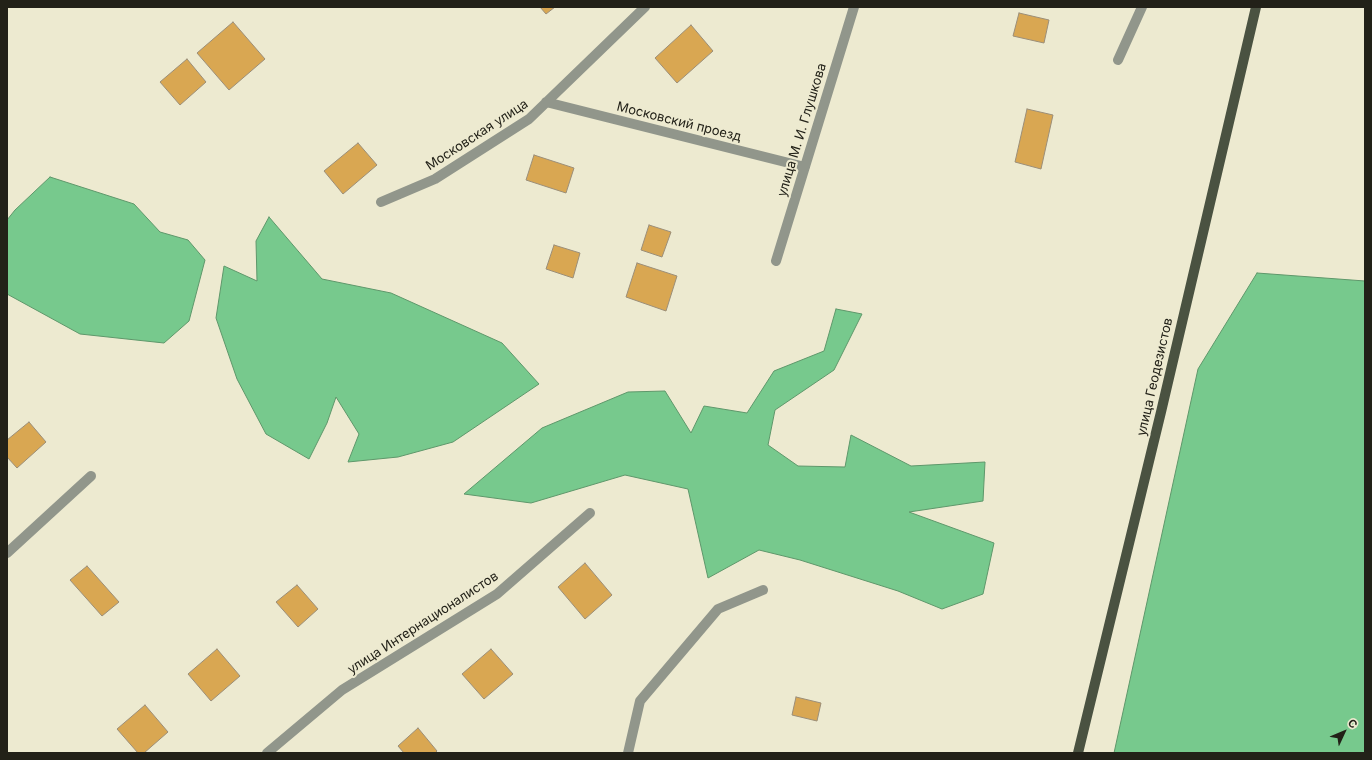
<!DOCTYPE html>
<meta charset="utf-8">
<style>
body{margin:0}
#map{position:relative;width:1372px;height:760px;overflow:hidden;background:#edead0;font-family:Inter,sans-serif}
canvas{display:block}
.frame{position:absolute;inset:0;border:8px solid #222118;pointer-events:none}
.north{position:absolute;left:1324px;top:712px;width:40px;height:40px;-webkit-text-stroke:3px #edead0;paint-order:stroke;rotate:46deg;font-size:11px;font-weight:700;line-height:16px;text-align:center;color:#222118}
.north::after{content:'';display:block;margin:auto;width:14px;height:18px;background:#222118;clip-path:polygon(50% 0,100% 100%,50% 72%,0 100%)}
</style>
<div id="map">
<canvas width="1372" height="760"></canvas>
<div class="frame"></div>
<div class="north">С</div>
</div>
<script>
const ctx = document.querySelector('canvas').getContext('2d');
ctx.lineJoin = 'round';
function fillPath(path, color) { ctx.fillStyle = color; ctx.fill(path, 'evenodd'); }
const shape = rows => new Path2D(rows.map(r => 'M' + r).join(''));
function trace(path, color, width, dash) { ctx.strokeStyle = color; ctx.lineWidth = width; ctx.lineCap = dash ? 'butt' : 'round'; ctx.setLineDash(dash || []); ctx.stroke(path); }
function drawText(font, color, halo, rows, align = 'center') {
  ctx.font = font + ' Inter,sans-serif'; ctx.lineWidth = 4; ctx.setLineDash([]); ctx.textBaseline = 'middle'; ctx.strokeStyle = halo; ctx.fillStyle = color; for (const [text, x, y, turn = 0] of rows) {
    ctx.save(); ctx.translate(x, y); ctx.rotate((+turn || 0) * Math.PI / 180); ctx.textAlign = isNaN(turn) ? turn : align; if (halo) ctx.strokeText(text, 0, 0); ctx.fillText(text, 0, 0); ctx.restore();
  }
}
const water = shape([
 [50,177,134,204,160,232,188,240,205,260,189,321,164,343,80,334,7,294,7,220,15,210,50,177],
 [269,217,322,279,391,293,502,343,539,384,453,442,398,457,348,462,359,434,336,397,327,423,309,459,266,434,237,379,216,318,224,266,257,281,256,241,269,217],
 [1257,273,1365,281,1365,753,1114,753,1198,369,1257,273],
 [836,309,862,314,834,370,775,410,768,445,798,466,845,467,851,435,911,466,985,462,983,501,909,512,994,543,983,594,942,609,898,591,800,560,759,550,708,578,688,489,625,475,531,503,464,494,542,428,628,392,665,391,691,433,704,406,747,413,774,371,824,351,836,309]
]);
const building = shape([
 [540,7,555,7,546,14,540,7],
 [1019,13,1049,20,1044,43,1013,36,1019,13],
 [233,22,265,59,229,90,197,53,233,22],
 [691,25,713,51,677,83,655,58,691,25],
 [187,59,206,82,180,105,160,82,187,59],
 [1027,109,1053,115,1041,169,1015,162,1027,109],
 [358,143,377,165,343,194,324,171,358,143],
 [534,155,574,168,566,193,526,180,534,155],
 [649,225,671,232,662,257,641,250,649,225],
 [554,245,580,253,573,278,546,269,554,245],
 [637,263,677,276,666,311,626,297,637,263],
 [29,422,46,442,17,468,7,457,7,440,29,422],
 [585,563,612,595,585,619,558,587,585,563],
 [87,566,119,602,102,616,70,580,87,566],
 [297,585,318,609,298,627,276,602,297,585],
 [217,649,240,676,211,701,188,674,217,649],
 [491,649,513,674,484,699,462,674,491,649],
 [796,697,821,703,817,721,792,715,796,697],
 [145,705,168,732,144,753,138,753,117,729,145,705],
 [418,728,437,751,435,753,404,753,398,746,418,728]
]);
const minor = shape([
 [1118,60,1142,7],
 [546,102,805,167],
 [381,202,435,179,529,119,645,7],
 [776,261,854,7],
 [7,553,91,476],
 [267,753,342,690,497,594,590,513],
 [628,753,640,701,718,609,763,590]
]);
const major = shape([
 [1078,753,1161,412,1256,7]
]);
const streetNames = [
 ["Московский проезд",679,122,14],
 ["улица М. И. Глушкова",802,130,-73],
 ["Московская улица",477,135,-33],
 ["улица Геодезистов",1155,377,-77],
 ["улица Интернационалистов",423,623,-33]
];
fillPath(water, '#77c98d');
trace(water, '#5e976a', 1);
fillPath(building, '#d9a752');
trace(building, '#9b8e78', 1);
trace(minor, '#91968b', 10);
trace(major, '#4a5241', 10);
drawText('13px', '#222118', '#edead0', streetNames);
</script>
